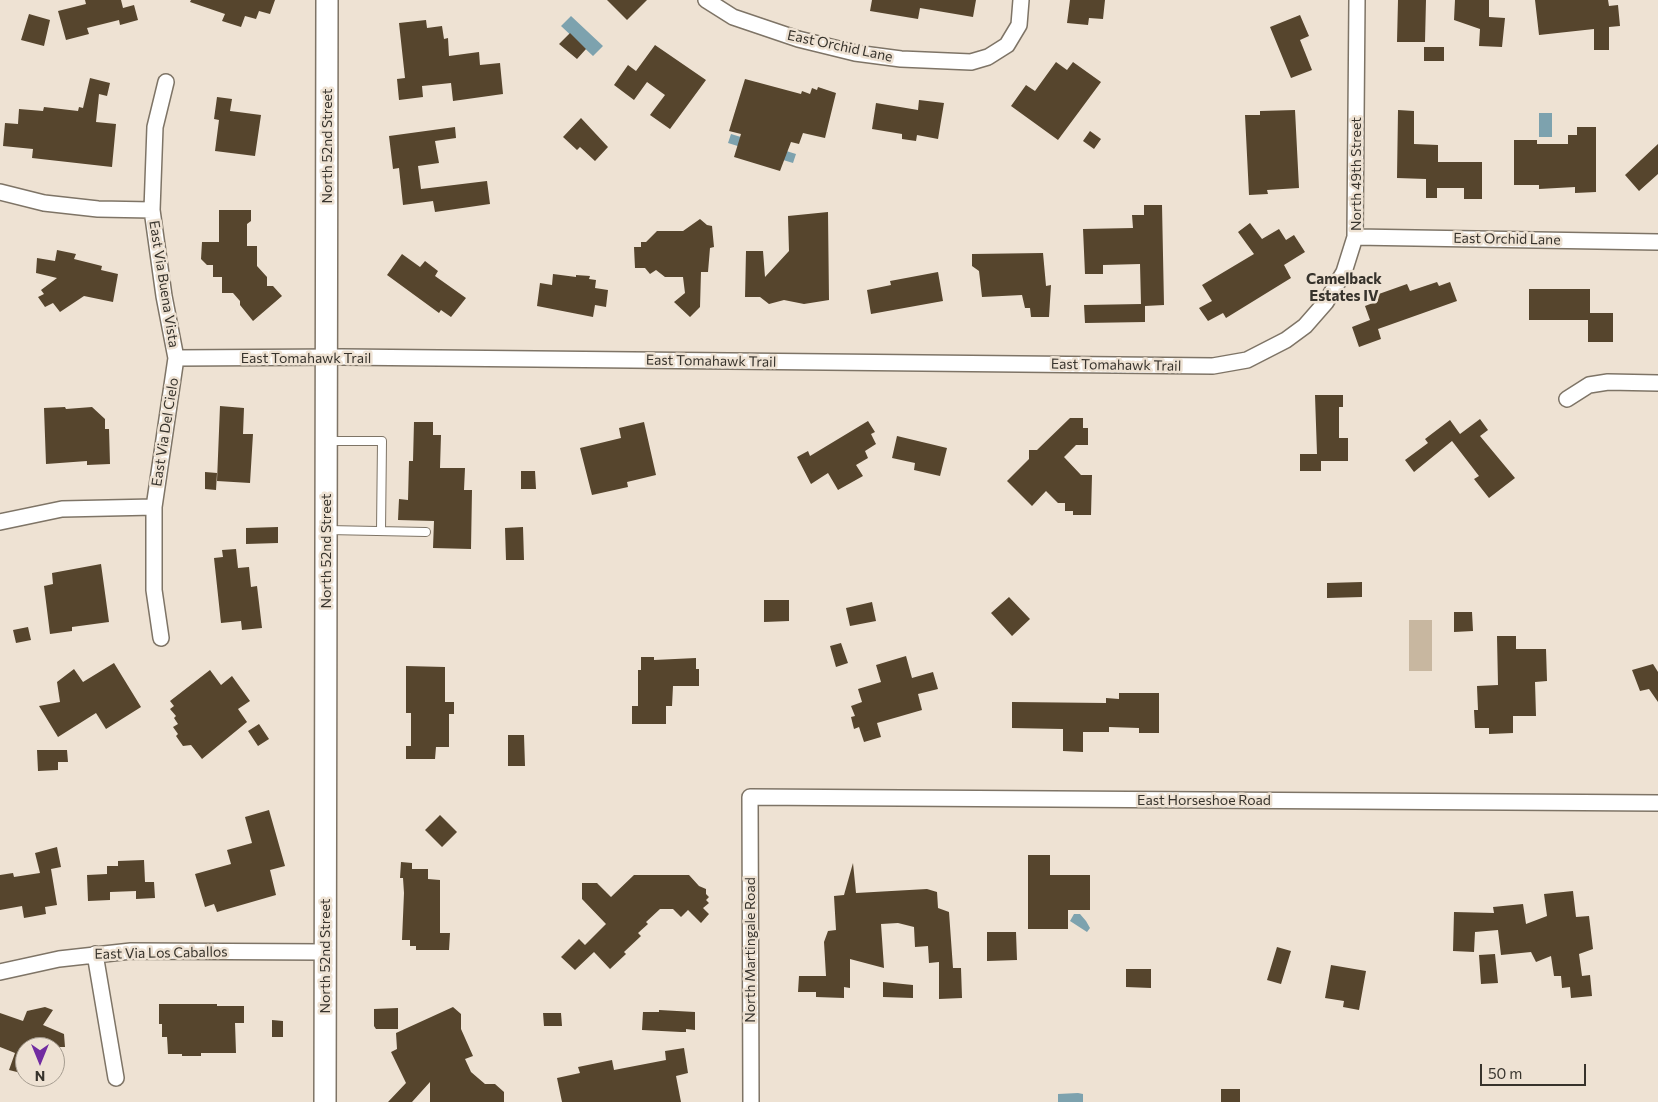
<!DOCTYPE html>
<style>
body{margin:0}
#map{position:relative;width:1658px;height:1102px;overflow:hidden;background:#eee2d3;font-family:Commissioner,sans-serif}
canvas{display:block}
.north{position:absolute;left:15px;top:1037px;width:50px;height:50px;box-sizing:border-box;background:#eee2d3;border:1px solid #a59c90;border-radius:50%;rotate:180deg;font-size:14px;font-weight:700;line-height:20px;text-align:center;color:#37332c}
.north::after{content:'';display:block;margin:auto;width:18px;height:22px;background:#712ca1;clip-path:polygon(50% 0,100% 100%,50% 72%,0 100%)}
.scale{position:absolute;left:1480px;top:1064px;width:106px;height:22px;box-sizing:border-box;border:2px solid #37332c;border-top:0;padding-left:6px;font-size:15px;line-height:18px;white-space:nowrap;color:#37332c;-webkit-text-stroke:4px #eee2d3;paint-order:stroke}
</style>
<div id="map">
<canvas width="1658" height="1102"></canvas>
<div class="north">N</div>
<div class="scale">50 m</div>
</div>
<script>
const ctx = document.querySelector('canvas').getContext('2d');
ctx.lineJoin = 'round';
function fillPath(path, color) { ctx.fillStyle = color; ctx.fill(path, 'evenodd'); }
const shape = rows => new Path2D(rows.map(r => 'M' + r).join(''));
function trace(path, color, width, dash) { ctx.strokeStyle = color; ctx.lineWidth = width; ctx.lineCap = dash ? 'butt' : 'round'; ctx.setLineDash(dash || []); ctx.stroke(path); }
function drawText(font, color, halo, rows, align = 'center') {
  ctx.font = font + ' Commissioner,sans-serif'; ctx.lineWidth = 5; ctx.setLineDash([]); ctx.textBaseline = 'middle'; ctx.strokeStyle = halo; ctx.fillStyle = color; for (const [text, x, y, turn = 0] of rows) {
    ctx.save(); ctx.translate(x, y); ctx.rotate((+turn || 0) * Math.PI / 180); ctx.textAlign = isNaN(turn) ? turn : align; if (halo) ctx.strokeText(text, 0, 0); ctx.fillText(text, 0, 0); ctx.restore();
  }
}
const green = shape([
 [1409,620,1432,620,1432,671,1409,671]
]);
const water = shape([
 [571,16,603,46,593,56,561,26],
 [1539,113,1552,113,1552,137,1539,137],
 [731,134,796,154,793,163,728,143],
 [1074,914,1080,914,1086,921,1090,928,1087,932,1070,921],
 [1078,1093,1083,1094,1083,1102,1058,1102,1058,1094]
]);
const building = shape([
 [85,0,121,0,123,8,134,5,138,20,120,25,119,20,87,28,89,34,66,40,58,11,86,4],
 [191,0,275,0,270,14,259,11,256,19,245,16,241,27,222,21,225,14,190,2],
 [607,0,647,0,627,20],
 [872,0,976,0,973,17,920,8,918,19,870,11],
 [1070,0,1105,0,1103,19,1089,18,1088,25,1067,23],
 [1398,0,1426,0,1425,42,1397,42],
 [1455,0,1489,0,1489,17,1505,18,1502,47,1479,46,1480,29,1454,20],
 [1535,0,1608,0,1609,6,1618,5,1620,26,1609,27,1609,50,1594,50,1594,29,1539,35],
 [29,14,50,20,44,46,21,40],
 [1300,15,1309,36,1300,40,1312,70,1291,78,1270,27],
 [426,20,427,28,442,26,444,39,448,38,449,56,479,52,480,65,500,63,503,94,453,101,451,83,422,86,423,97,399,100,397,79,405,78,399,23],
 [570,33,586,49,577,59,559,44],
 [655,45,706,80,670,129,650,115,665,95,647,82,634,100,614,85,628,65,636,71],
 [1424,47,1444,47,1444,61,1424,61],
 [1056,62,1067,70,1073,62,1101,82,1058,140,1011,106,1026,85,1035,91],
 [90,78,110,83,107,96,99,94,96,122,116,124,112,167,32,158,33,149,3,146,5,123,18,124,19,109,43,111,44,107,78,111,79,107,83,108],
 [745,79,801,94,802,91,810,94,812,88,817,90,818,87,836,93,825,138,803,133,799,144,791,142,780,171,734,157,741,134,729,131],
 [217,97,232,99,230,111,261,115,255,156,215,151,219,120,214,119],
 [919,100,944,103,938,139,917,135,916,141,902,139,902,134,872,129,876,103,918,110],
 [1295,110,1299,188,1267,190,1268,194,1249,195,1245,115,1260,115,1260,111],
 [1398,110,1414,111,1414,144,1438,145,1438,162,1482,162,1482,199,1464,199,1464,188,1437,188,1437,198,1426,198,1426,179,1397,178],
 [581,118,608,147,595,161,580,147,577,150,563,137],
 [455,127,456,138,435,141,439,163,418,166,421,189,487,181,490,204,435,212,433,201,403,205,399,168,393,169,389,136],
 [1577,127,1596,127,1596,192,1575,193,1575,187,1539,189,1539,185,1514,185,1514,140,1537,140,1537,144,1568,144,1568,135,1577,135],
 [1090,131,1101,139,1094,149,1083,141],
 [1658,144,1658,174,1639,191,1625,175],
 [1144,205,1162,205,1164,305,1145,306,1145,322,1085,323,1084,305,1141,304,1140,264,1103,265,1103,274,1085,274,1083,229,1133,228,1132,215,1144,215],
 [219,210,251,210,251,221,247,224,247,246,257,246,257,266,267,277,267,286,273,286,282,296,253,321,240,305,240,301,233,293,222,293,222,277,213,277,213,265,207,265,201,259,202,242,219,242],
 [828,212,829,300,804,304,784,300,769,304,760,297,745,297,746,251,763,251,765,277,789,251,788,216],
 [700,219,707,225,712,226,714,247,710,248,708,272,701,272,700,307,690,317,674,302,685,293,683,277,665,277,656,270,650,274,645,268,635,268,634,247,641,247,641,242,646,242,657,231,683,231],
 [1250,223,1262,239,1279,229,1286,240,1294,235,1305,252,1284,265,1291,278,1226,318,1223,313,1208,321,1199,308,1212,301,1202,285,1254,254,1238,232],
 [57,250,76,254,74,259,102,266,101,270,118,274,113,302,84,296,60,312,53,303,45,307,38,297,44,294,41,290,57,278,36,273,37,258,55,261],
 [1043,253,1046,286,1051,285,1049,317,1031,317,1030,308,1025,308,1022,295,982,297,979,271,972,266,972,254],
 [402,254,420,267,425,261,438,271,435,276,466,298,451,317,441,310,439,313,387,275],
 [938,272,943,301,871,314,867,290,891,285,890,281],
 [553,274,576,277,576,275,590,276,589,279,596,280,595,288,608,290,606,307,595,305,593,317,537,306,540,283,552,285],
 [1437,282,1439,286,1450,282,1457,301,1378,329,1381,339,1359,347,1352,327,1370,320,1365,306,1378,301,1376,295,1407,284,1410,291],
 [1529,289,1590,289,1590,313,1613,313,1613,342,1588,342,1588,320,1529,320],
 [1315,395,1343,395,1343,407,1339,407,1339,438,1348,438,1348,461,1321,461,1321,471,1300,471,1300,454,1317,454],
 [220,406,244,408,243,434,253,434,250,483,217,481],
 [65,407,66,409,92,407,105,419,105,429,109,429,110,464,87,465,87,461,46,464,44,408],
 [1070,418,1083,418,1083,428,1088,428,1088,445,1076,445,1064,457,1081,475,1092,475,1091,515,1073,515,1073,511,1065,511,1065,503,1058,503,1046,491,1032,506,1007,481,1029,459,1029,450,1037,450],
 [1480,419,1488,430,1480,436,1515,478,1489,498,1474,479,1479,476,1452,441,1414,472,1405,460,1428,443,1425,439,1450,420,1460,434],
 [868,421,875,432,871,434,876,444,865,451,868,458,856,465,863,476,838,490,828,473,811,484,797,457,808,451,810,456],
 [414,422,433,422,433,435,441,435,440,468,465,468,464,490,472,490,471,549,433,548,434,521,398,520,399,499,408,500,409,461,413,461],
 [644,422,656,475,627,482,628,487,592,495,580,448,621,438,619,428],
 [897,436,947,448,940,476,914,470,915,463,892,458],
 [521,471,535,471,536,489,521,489],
 [205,472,217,473,216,490,205,489],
 [278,527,278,543,246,544,246,528],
 [523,527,524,560,506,560,505,528],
 [236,549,238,568,249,567,251,587,257,586,262,628,242,630,241,621,221,623,214,558,223,557,222,550],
 [101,564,109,622,72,627,72,631,50,634,44,586,53,584,52,573],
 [1362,582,1362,597,1327,598,1327,583],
 [1009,597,1030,619,1012,636,991,613],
 [764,600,789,600,789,621,764,622],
 [872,602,876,621,850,626,846,608],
 [1454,612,1472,612,1473,631,1454,632],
 [28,627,31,640,16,643,13,630],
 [1497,636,1516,636,1516,649,1546,649,1547,681,1535,682,1536,716,1513,716,1513,733,1489,734,1489,728,1475,728,1474,710,1478,710,1477,686,1498,685],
 [841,643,848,663,836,667,830,646],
 [906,656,912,678,933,672,938,689,918,694,922,710,877,723,881,737,864,742,859,727,854,729,851,717,855,716,851,706,862,702,858,689,881,682,876,665],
 [641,657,654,657,654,660,696,658,696,669,699,669,699,686,673,686,672,706,666,706,666,724,632,724,632,706,638,706,638,670,641,670],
 [114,663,141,707,106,729,96,713,58,737,39,706,60,702,57,682,74,669,83,682],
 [1653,664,1658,672,1658,702,1649,689,1640,691,1632,670],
 [406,666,445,667,445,702,454,702,454,714,449,714,449,747,436,747,435,759,406,759,406,746,411,746,411,713,406,713],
 [210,670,221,685,232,676,250,701,238,709,247,722,202,759,191,745,183,746,176,736,178,734,173,727,178,724,174,718,176,716,170,709,174,706,170,701],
 [1119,693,1159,693,1159,733,1139,733,1139,728,1109,727,1109,732,1083,732,1083,752,1063,751,1063,729,1012,728,1012,702,1106,703,1106,698,1119,699],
 [259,724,269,739,258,746,248,731],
 [508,735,524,735,525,766,508,766],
 [37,750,67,750,68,762,58,762,58,770,38,771],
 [269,810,285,866,270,870,276,895,217,912,214,904,205,907,195,874,231,864,227,850,252,843,245,817],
 [440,815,457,832,442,847,425,830],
 [57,847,61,867,51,869,57,905,45,907,46,914,24,918,22,906,0,910,0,875,13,873,14,877,40,873,35,853],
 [1028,855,1050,855,1050,875,1090,875,1090,910,1068,910,1068,929,1028,929],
 [144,860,145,882,154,882,155,898,136,899,136,891,110,892,110,900,88,901,87,875,107,874,107,866,118,866,118,861],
 [401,862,412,863,412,869,428,869,428,879,440,880,440,933,450,933,449,950,416,950,416,946,410,946,410,940,402,940,404,893,403,878,400,878],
 [853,863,856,893,927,889,937,892,938,908,949,912,953,968,961,968,962,998,939,999,939,962,929,963,928,946,915,947,914,927,898,923,881,924,884,968,850,959,850,988,844,987,844,998,816,997,816,992,798,992,799,976,826,976,824,942,828,931,836,930,834,896,844,895],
 [634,875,689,875,699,886,706,889,706,894,709,897,706,900,709,903,703,908,709,914,701,923,688,910,681,917,673,909,660,909,646,922,648,924,638,933,641,936,624,952,626,954,610,969,594,952,575,970,561,957,579,939,585,945,606,924,582,899,582,883,597,883,611,897],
 [1573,891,1576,917,1589,916,1593,949,1579,954,1582,976,1590,975,1592,996,1571,998,1570,987,1562,988,1561,976,1554,976,1551,956,1536,962,1531,952,1501,955,1498,930,1475,932,1474,952,1453,951,1454,912,1494,913,1493,907,1523,904,1526,924,1547,916,1544,894],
 [987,932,1016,932,1017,960,987,961],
 [1277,947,1291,951,1281,984,1267,980],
 [1495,954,1498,983,1481,984,1479,955],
 [1331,965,1366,971,1359,1010,1343,1007,1344,1001,1325,998],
 [1126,969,1151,969,1151,988,1126,987],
 [883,982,913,985,913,998,883,997],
 [159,1004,217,1004,217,1006,244,1006,244,1023,235,1023,236,1053,201,1053,201,1056,182,1056,182,1054,168,1054,167,1037,162,1037,162,1024,159,1024],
 [45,1007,53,1010,43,1025,64,1034,65,1047,25,1047,25,1074,9,1070,15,1053,0,1047,0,1013,23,1021,27,1011],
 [453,1007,461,1014,461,1029,473,1056,465,1059,471,1072,485,1084,495,1084,504,1092,504,1102,430,1102,430,1082,412,1102,388,1102,406,1083,391,1052,397,1049,396,1033],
 [398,1008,398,1029,376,1029,374,1026,374,1009],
 [659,1010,695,1012,695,1030,686,1029,686,1032,681,1032,642,1030,643,1012,659,1012],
 [543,1013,561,1013,562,1026,544,1026],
 [272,1020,283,1021,283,1037,272,1037],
 [684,1048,688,1073,676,1076,681,1102,562,1102,557,1078,580,1073,578,1067,612,1060,614,1070,666,1060,665,1051],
 [1221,1089,1240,1089,1240,1102,1221,1102]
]);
const lane = shape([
 [329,441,382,441,381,531],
 [328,530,426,532]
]);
const street = shape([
 [706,0,733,17,798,39,855,53,901,59,971,62,988,57,1007,45,1019,25,1021,0],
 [0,192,44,203,98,209,152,210],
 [1355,237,1658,242],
 [176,358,342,357,1213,366,1247,360,1286,340,1305,326,1326,302,1344,272,1355,237,1357,0],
 [1567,399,1589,385,1608,382,1658,383],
 [0,522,62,509,154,507],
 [161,638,154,590,154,507,176,358,164,296,152,210,155,127,166,82],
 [95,954,116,1078],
 [0,972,59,959,131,951,324,952],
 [751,1102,750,797,1658,803]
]);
const secondary = shape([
 [325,1102,327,0]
]);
const streetNames = [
 ["East Orchid Lane",840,46,12],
 ["North 52nd Street",327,146,-90],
 ["North 49th Street",1356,174,-90],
 ["East Orchid Lane",1507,239,1],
 ["East Via Buena Vista",164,284,81],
 ["East Tomahawk Trail",306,358],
 ["East Tomahawk Trail",711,361,1],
 ["East Tomahawk Trail",1116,365,1],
 ["East Via Del Cielo",165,432,-81],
 ["North 52nd Street",326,551,-90],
 ["East Horseshoe Road",1204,800],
 ["North Martingale Road",750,950,-90],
 ["East Via Los Caballos",161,953,-1],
 ["North 52nd Street",325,956,-90]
];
const neighbourhoodNames = [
 ["Camelback",1344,279],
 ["Estates IV",1344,296]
];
fillPath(green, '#c8b7a0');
fillPath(water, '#7da2ae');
fillPath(building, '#56452d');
trace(lane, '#7e7466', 10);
trace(street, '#7e7466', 18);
trace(secondary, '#7e7466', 24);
trace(lane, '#fff', 8);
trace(street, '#fff', 15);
trace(secondary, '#fff', 21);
drawText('14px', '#37332c', '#eee2d3', streetNames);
drawText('bold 15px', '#37332c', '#eee2d3', neighbourhoodNames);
</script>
